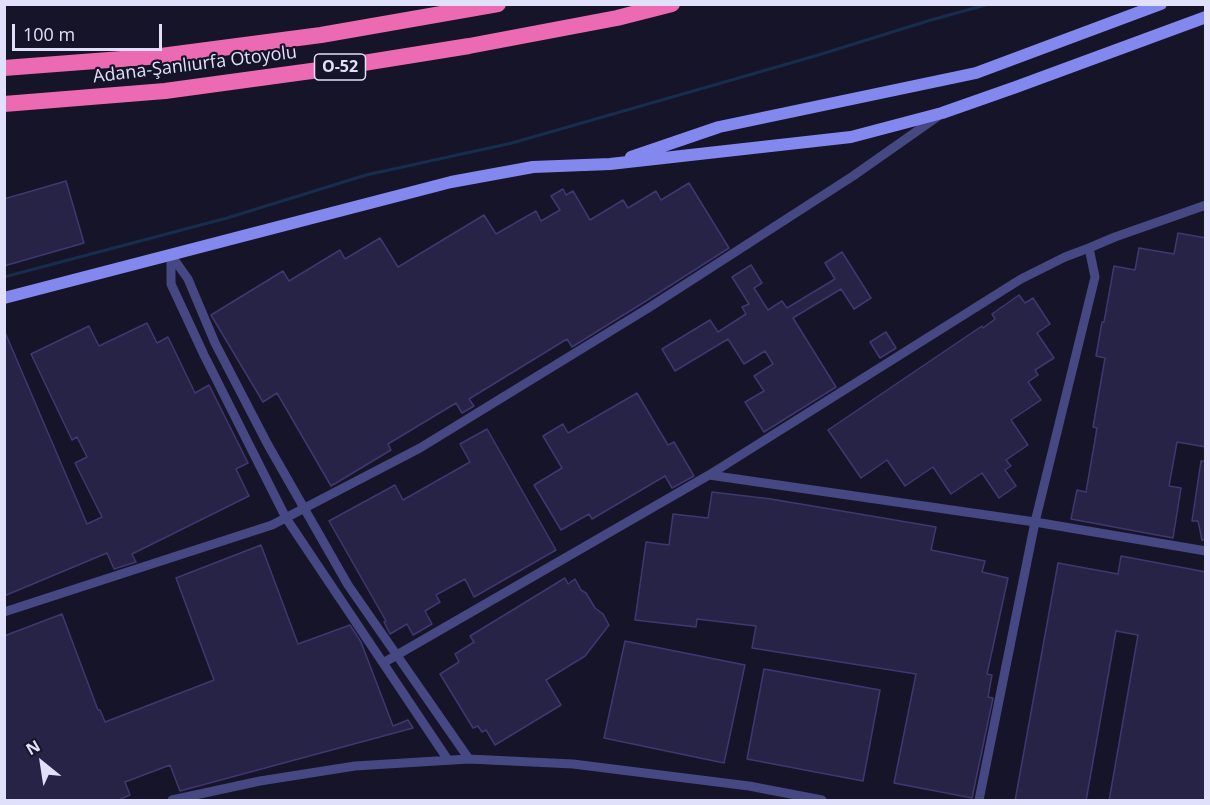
<!DOCTYPE html>
<meta charset="utf-8">
<style>
body{margin:0}
#map{position:relative;width:1210px;height:805px;overflow:hidden;background:#161429;font-family:"Open Sans",sans-serif}
canvas{display:block}
.frame{position:absolute;inset:0;border:6px solid #e1e0fb;pointer-events:none}
.north{position:absolute;left:12px;top:733px;width:60px;height:60px;-webkit-text-stroke:4px #161429;paint-order:stroke;rotate:330deg;font-size:16px;font-weight:700;line-height:24px;text-align:center;color:#e1e0fb}
.north::after{content:'';display:block;margin:auto;width:21px;height:27px;background:#e1e0fb;clip-path:polygon(50% 0,100% 100%,50% 72%,0 100%)}
.scale{position:absolute;left:12px;top:24px;width:150px;height:27px;box-sizing:border-box;border:3px solid #e1e0fb;border-top:0;padding-left:8px;font-size:18px;line-height:21px;white-space:nowrap;color:#e1e0fb;-webkit-text-stroke:4px #161429;paint-order:stroke}
</style>
<div id="map">
<canvas width="1210" height="805"></canvas>
<div class="frame"></div>
<div class="north">N</div>
<div class="scale">100 m</div>
</div>
<script>
const ctx = document.querySelector('canvas').getContext('2d');
ctx.lineJoin = 'round';
const shape = rows => new Path2D(rows.map(r => 'M' + r).join(''));
function trace(path, color, width, dash) { ctx.strokeStyle = color; ctx.lineWidth = width; ctx.lineCap = dash ? 'butt' : 'round'; ctx.setLineDash(dash || []); ctx.stroke(path); }
function fillPath(path, color) { ctx.fillStyle = color; ctx.fill(path, 'evenodd'); }
function drawText(font, color, halo, rows, align = 'center') {
  ctx.font = font + ' "Open Sans",sans-serif'; ctx.lineWidth = 4.5; ctx.setLineDash([]); ctx.textBaseline = 'middle'; ctx.strokeStyle = halo; ctx.fillStyle = color; for (const [text, x, y, turn = 0] of rows) {
    ctx.save(); ctx.translate(x, y); ctx.rotate((+turn || 0) * Math.PI / 180); ctx.textAlign = isNaN(turn) ? turn : align; if (halo) ctx.strokeText(text, 0, 0); ctx.fillText(text, 0, 0); ctx.restore();
  }
}
const stream = shape([
 [4,277,227,218,366,175,512,143,815,56,931,20,989,4]
]);
const building = shape([
 [66,181,84,243,4,266,4,199,66,181],
 [689,183,729,248,646,301,572,347,567,339,469,399,474,406,462,413,456,403,388,444,391,450,331,486,277,393,263,402,211,315,283,271,289,281,340,250,345,259,380,238,398,267,484,215,496,234,536,211,541,221,560,210,551,196,563,189,566,195,573,191,590,220,623,200,628,208,656,191,661,200,689,183],
 [1178,233,1206,238,1206,447,1177,442,1169,486,1181,488,1173,538,1071,519,1077,490,1086,492,1097,428,1093,427,1105,358,1096,356,1102,322,1104,322,1114,266,1135,270,1139,248,1174,254,1178,233],
 [842,252,871,298,854,309,841,289,793,318,836,387,764,432,745,402,764,391,754,376,773,364,765,351,744,364,728,339,675,371,662,349,710,320,718,332,746,314,742,307,749,304,732,277,751,265,762,283,754,288,768,310,782,301,787,308,835,279,825,263,842,252],
 [1019,295,1025,303,1033,298,1050,324,1037,333,1054,358,1035,370,1038,375,1028,382,1041,400,1011,420,1028,445,1006,460,1011,466,1005,470,1016,486,999,498,982,473,951,494,933,467,905,486,887,460,861,478,828,430,982,326,983,328,995,319,992,314,1019,295],
 [147,323,157,343,168,337,195,393,209,385,248,463,236,469,249,496,132,554,136,562,114,569,107,553,4,596,4,330,87,524,102,517,75,463,87,457,77,437,72,440,31,354,89,326,99,346,147,323],
 [886,332,896,348,880,358,870,342,886,332],
 [637,393,668,445,674,442,694,476,672,488,665,476,592,519,589,514,561,530,534,485,562,468,543,436,563,424,568,433,637,393],
 [487,429,556,550,474,597,465,579,436,595,440,602,425,611,432,624,413,635,407,624,390,634,384,622,386,621,329,521,395,485,403,500,470,462,460,444,487,429],
 [1201,461,1206,461,1206,540,1202,540,1198,521,1192,521,1201,461],
 [712,492,771,499,936,527,931,550,985,561,982,572,1008,578,987,674,992,675,988,697,993,698,972,798,894,783,916,674,752,648,756,626,697,619,696,627,635,620,646,542,669,545,673,514,708,518,712,492],
 [261,545,298,644,350,625,361,642,393,726,408,720,413,728,180,791,170,765,125,782,130,795,116,801,4,801,4,636,62,614,98,710,100,710,105,722,214,680,176,578,261,545],
 [1121,556,1206,572,1206,801,1109,801,1138,635,1116,631,1086,801,1015,801,1058,563,1118,574,1121,556],
 [565,578,568,584,575,579,581,590,586,593,595,608,603,614,609,625,585,656,546,680,561,705,495,745,486,730,482,732,478,726,473,728,440,674,459,662,455,654,474,642,470,636,565,578],
 [625,641,745,665,724,763,604,738,625,641],
 [764,669,880,690,863,781,747,759,764,669]
]);
const minor = shape([
 [171,255,188,279,215,343,268,445,348,585,469,759],
 [171,255,171,284,204,355,286,518,448,760],
 [709,475,1035,522,1206,551],
 [4,612,272,525,420,448,650,307,853,176,937,117],
 [383,663,709,475,1021,279,1065,257,1089,248],
 [172,800,260,781,355,766,469,759,573,764,749,786,822,800],
 [979,800,1035,522,1095,277,1089,248,1115,237,1206,205]
]);
const secondary = shape([
 [631,157,719,127,976,73,1161,4],
 [4,298,451,182,533,167,610,164,851,137,942,113,1016,87,1206,17]
]);
const motorway = shape([
 [4,68,161,56,321,35,498,4],
 [4,104,165,91,326,69,469,46,617,18,672,4]
]);
const shields = [
 [340,67,51]
];
const shieldNames = [
 ["O-52",340,67]
];
const streetNames = [
 ["Adana-Şanlıurfa Otoyolu",195,65,-7]
];
trace(stream, '#162e4b', 3);
fillPath(building, '#272347');
trace(building, '#3f3870', 1.5);
trace(minor, '#454882', 9);
trace(secondary, '#8388ef', 12);
trace(motorway, '#ec6ab2', 16);
for (const [x, y, w] of shields) { const box = new Path2D(); box.roundRect(x - w / 2, y - 13, w, 26, 4.5); ctx.fillStyle = '#161429'; ctx.fill(box); trace(box, '#e1e0fb', 1.5); }
drawText('bold 16px', '#e1e0fb', null, shieldNames);
drawText('18px', '#e1e0fb', '#161429', streetNames);
</script>
